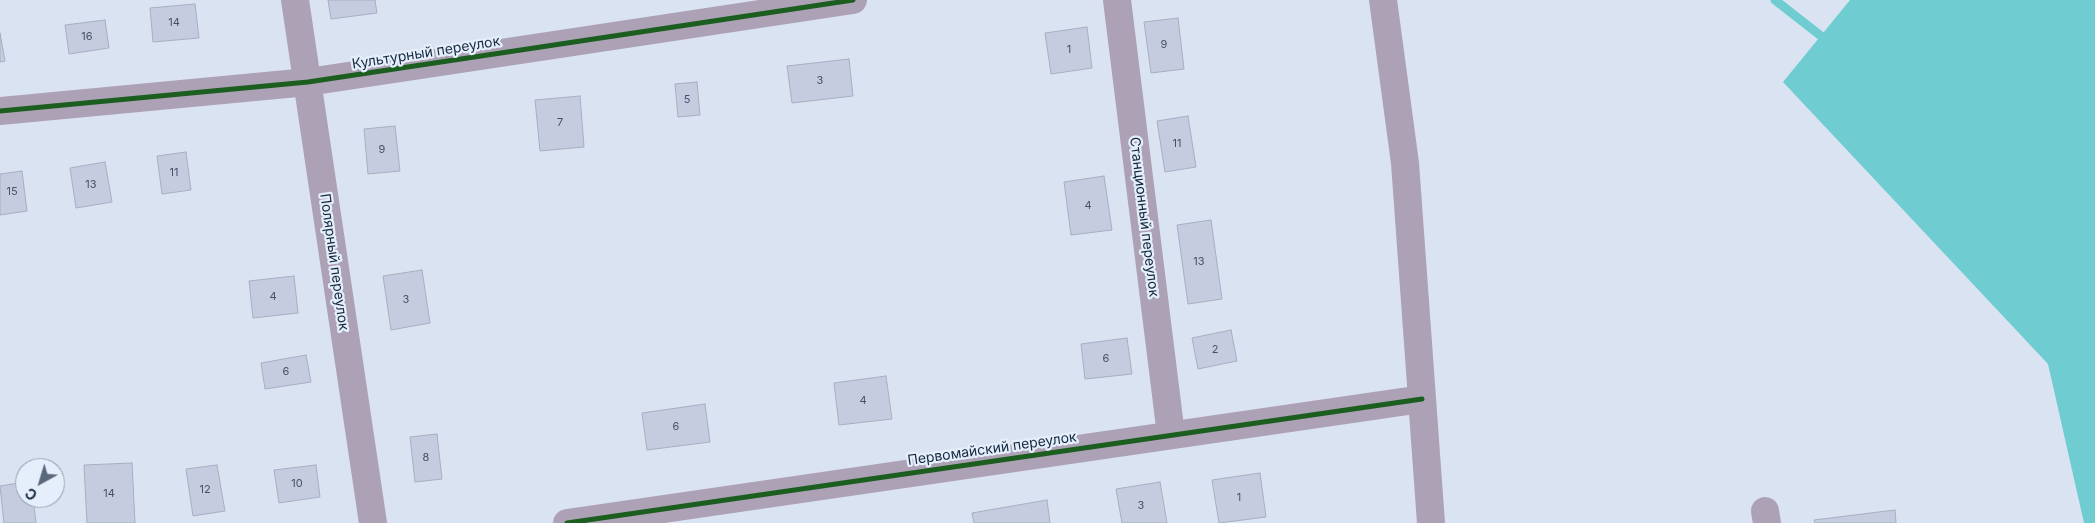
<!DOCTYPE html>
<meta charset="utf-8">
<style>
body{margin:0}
#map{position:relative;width:2095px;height:523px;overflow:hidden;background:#dae3f1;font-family:Inter,sans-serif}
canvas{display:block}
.north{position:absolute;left:15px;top:458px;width:50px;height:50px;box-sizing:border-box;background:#e5effb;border:1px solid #929faf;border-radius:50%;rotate:219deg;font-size:14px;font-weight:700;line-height:20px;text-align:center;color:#16283e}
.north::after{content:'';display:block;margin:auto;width:18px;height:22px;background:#5b697d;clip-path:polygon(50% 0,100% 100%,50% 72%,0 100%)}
</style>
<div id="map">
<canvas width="2095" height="523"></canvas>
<div class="north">С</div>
</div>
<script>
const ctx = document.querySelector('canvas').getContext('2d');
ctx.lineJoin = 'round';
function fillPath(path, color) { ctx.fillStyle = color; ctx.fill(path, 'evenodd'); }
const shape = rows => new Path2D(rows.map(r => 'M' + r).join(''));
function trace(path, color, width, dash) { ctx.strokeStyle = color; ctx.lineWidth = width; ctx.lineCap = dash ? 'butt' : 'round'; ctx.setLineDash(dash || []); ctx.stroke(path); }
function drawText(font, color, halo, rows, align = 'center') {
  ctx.font = font + ' Inter,sans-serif'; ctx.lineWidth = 4.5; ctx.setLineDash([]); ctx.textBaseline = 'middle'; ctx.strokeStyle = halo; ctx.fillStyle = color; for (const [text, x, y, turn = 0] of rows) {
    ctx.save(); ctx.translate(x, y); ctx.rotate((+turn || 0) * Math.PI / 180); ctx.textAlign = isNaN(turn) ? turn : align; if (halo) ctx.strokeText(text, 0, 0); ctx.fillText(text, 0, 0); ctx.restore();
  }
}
const water = shape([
 [1850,0,2095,0,2095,523,2084,523,2048,364,1783,82]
]);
const stream = shape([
 [1775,0,1821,36]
]);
const building = shape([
 [328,0,375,0,377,13,331,19,328,0],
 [195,4,199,38,153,42,150,8,195,4],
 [1178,18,1184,69,1151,73,1144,22,1178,18],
 [105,20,109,48,69,54,65,25,105,20],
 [1087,27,1092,68,1051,74,1045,33,1087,27],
 [0,33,5,61,0,62,0,33],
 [849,59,853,96,792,103,787,66,849,59],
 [697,82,700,115,678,117,675,84,697,82],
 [580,96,584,147,540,151,535,100,580,96],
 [1188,116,1196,167,1165,172,1157,121,1188,116],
 [395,126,400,171,368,174,364,129,395,126],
 [186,152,191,190,162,194,157,156,186,152],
 [105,162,112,202,76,208,70,168,105,162],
 [22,171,27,211,0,215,0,174,22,171],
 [1104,176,1112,230,1071,235,1064,182,1104,176],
 [1211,220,1222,299,1188,304,1177,225,1211,220],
 [422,270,430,323,391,330,383,276,422,270],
 [294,276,298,313,253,318,249,281,294,276],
 [1231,330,1237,361,1198,369,1192,338,1231,330],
 [1127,338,1132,374,1085,379,1081,344,1127,338],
 [306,355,311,382,265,389,261,363,306,355],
 [886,376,892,419,839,425,834,383,886,376],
 [705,404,710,442,647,450,642,413,705,404],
 [437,434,442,479,415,482,410,437,437,434],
 [132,463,135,523,87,523,84,465,132,463],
 [217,465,225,511,193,516,186,469,217,465],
 [316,465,320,497,279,503,274,470,316,465],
 [1260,473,1266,517,1219,523,1212,480,1260,473],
 [25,482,25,498,33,498,36,523,4,523,0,486,25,482],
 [1160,482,1167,523,1122,523,1116,489,1160,482],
 [1047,500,1050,523,974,523,972,513,1047,500],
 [1895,510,1896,523,1815,523,1814,520,1895,510]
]);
const minor = shape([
 [295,0,373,523],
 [1117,0,1171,435],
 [1383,0,1405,163,1431,523],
 [0,111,308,82,853,0],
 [1765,511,1767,523],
 [567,523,1422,399]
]);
const cycleway = shape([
 [0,111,308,82,853,0],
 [567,523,1422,399]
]);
const numberNames = [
 ["14",174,23],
 ["16",87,37],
 ["9",1164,45],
 ["1",1069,50],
 ["3",820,81],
 ["5",687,100],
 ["7",560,123],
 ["11",1177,144],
 ["9",382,150],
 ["11",174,173],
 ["13",91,185],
 ["15",12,192],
 ["4",1088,206],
 ["13",1199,262],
 ["4",273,297],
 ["3",406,300],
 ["2",1215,350],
 ["6",1106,359],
 ["6",286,372],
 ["4",863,401],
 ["6",676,427],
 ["8",426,458],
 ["10",297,484],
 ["12",205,490],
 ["14",109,494],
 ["1",1239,498],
 ["3",1141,506]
];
const streetNames = [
 ["Культурный переулок",426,53,-9],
 ["Станционный переулок",1144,217,83],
 ["Полярный переулок",334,262,82],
 ["Первомайский переулок",992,449,-8]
];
fillPath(water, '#6fcdd2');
trace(stream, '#6fcdd2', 9);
fillPath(building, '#c5cce0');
trace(building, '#a8aec1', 1);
trace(minor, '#ada2b5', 28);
trace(cycleway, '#1b5e20', 5);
drawText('11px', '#435267', null, numberNames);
drawText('14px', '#16283e', '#e5effb', streetNames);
</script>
